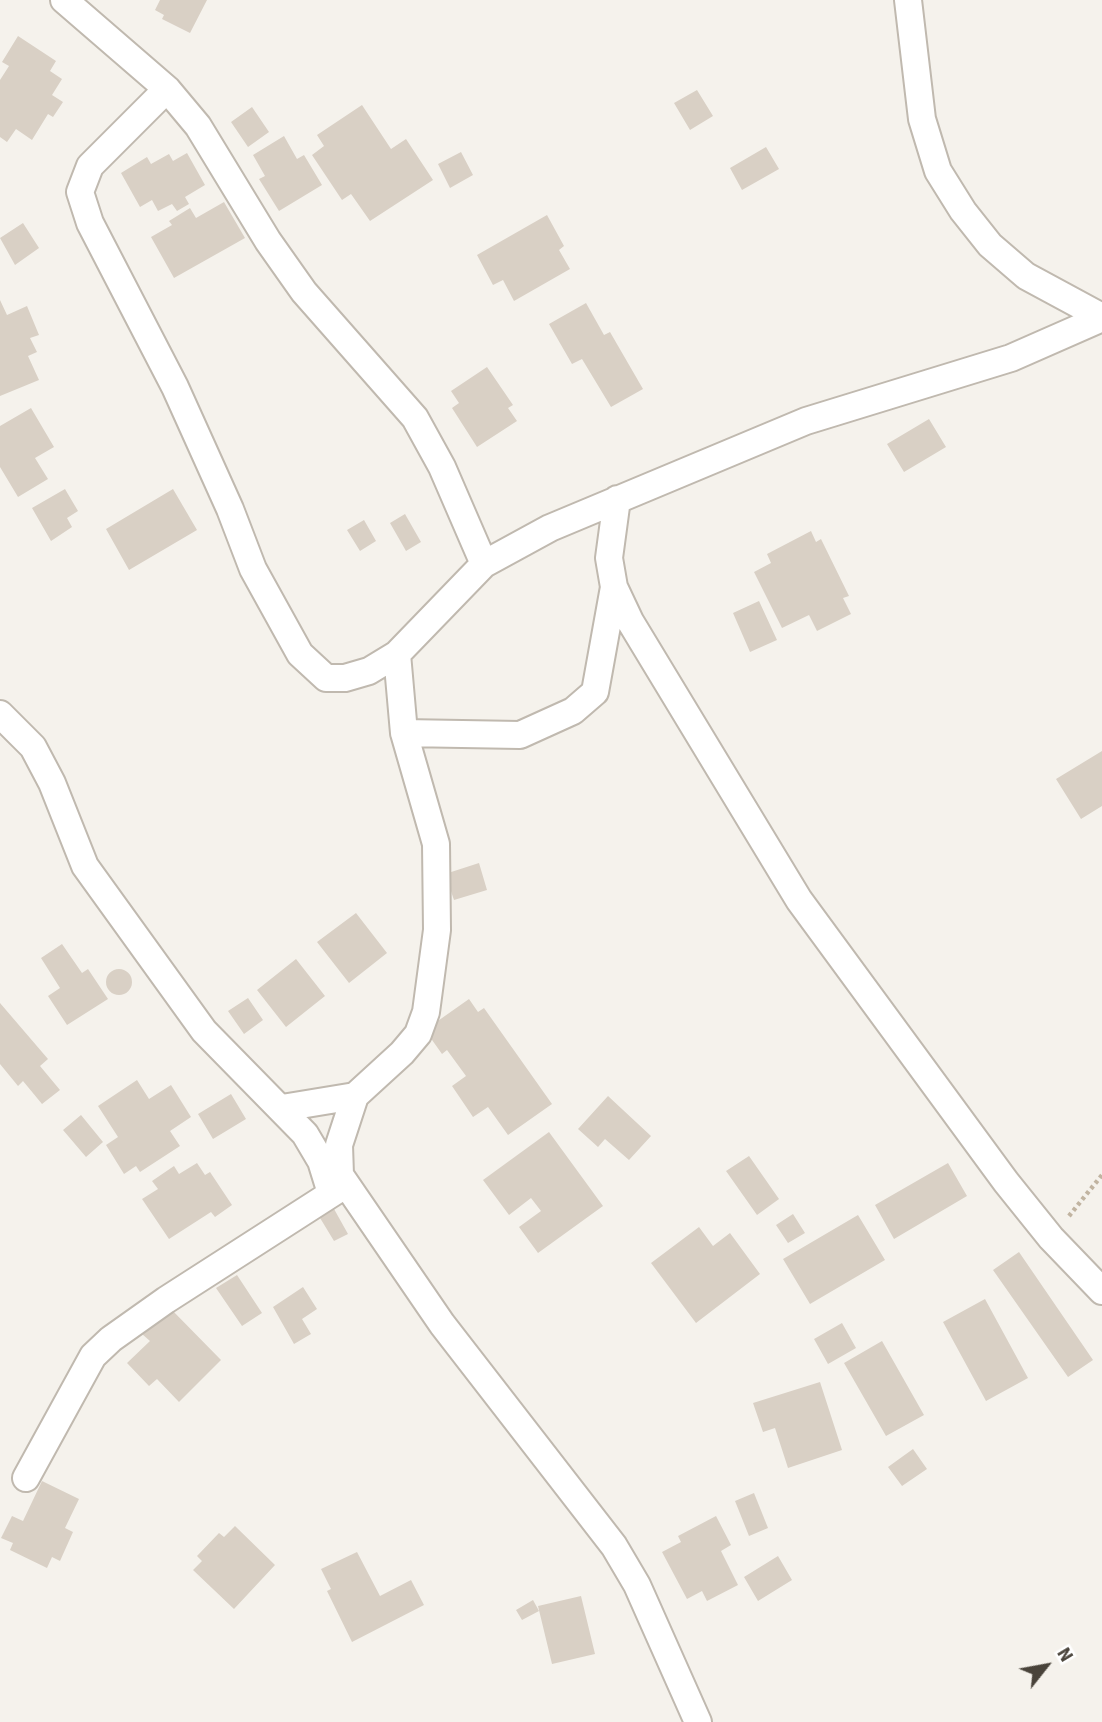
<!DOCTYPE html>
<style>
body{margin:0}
#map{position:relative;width:1102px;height:1722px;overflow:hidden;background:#f5f2ec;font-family:"Source Sans 3",sans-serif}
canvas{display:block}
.north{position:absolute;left:1011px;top:1631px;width:70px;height:70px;-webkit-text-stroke:5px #fff;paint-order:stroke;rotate:59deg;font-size:19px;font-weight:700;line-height:28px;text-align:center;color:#49433a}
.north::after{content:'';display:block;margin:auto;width:24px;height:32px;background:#49433a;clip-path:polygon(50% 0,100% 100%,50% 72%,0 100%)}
</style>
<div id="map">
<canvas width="1102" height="1722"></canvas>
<div class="north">N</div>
</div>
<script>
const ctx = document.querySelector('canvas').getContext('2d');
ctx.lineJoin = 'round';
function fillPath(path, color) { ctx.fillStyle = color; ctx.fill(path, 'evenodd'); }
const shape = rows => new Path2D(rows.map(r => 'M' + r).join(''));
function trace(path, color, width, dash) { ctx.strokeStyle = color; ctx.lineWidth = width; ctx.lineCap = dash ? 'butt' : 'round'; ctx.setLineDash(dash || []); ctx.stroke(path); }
const building = shape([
 [160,0,207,0,190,33,162,19,164,15,155,10],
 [18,36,56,61,50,71,62,79,52,95,63,102,53,117,48,114,32,140,16,129,7,142,0,137,0,80,9,66,2,62],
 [697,90,713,116,690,130,674,103],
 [362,105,391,149,406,139,433,180,370,221,351,194,342,200,312,155,324,146,317,135],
 [252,107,269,132,248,147,231,122],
 [284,136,297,159,304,155,322,185,279,211,259,179,265,176,253,155],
 [766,147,779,169,742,190,730,168],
 [461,152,473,175,450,188,438,164],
 [187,153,205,185,185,197,189,204,177,211,172,204,158,211,152,200,140,207,121,173,147,157,151,164,169,154,173,161],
 [224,202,245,238,174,278,151,237,172,225,169,221,190,208,196,218],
 [547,215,564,246,559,250,570,269,514,301,503,280,493,285,477,255],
 [23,223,39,248,15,265,0,238],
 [0,300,7,315,27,306,39,335,30,338,37,352,28,356,39,380,0,396],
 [586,303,604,335,610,332,643,389,611,407,582,359,572,364,549,324],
 [487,367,513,405,508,408,517,421,477,447,452,408,459,403,451,391],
 [31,408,54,447,35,458,48,479,18,497,0,467,0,426],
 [929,419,946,447,904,472,887,444],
 [65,489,78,511,67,518,72,527,51,541,32,508],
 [173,489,197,530,129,570,106,529],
 [405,514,421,542,406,551,390,523],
 [364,520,376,541,360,551,347,530],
 [811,531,816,542,821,539,849,596,843,598,851,614,817,631,809,615,782,628,754,572,771,563,767,554],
 [759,601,777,640,750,652,733,613],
 [1102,751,1102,806,1081,819,1056,779],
 [479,863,487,890,454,900,445,874],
 [356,913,387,953,349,983,317,942],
 [62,944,82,973,88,969,108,999,67,1025,48,996,60,988,41,958],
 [296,959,325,996,286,1027,257,990],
 '106 982a13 13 0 1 1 26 0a13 13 0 1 1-26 0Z',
 [248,998,263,1020,244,1034,228,1011],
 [469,999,478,1012,484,1008,552,1104,508,1135,488,1107,473,1117,452,1086,466,1076,447,1050,442,1054,425,1030],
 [0,1003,48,1059,40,1066,60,1090,42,1104,23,1081,18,1086,0,1064],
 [137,1080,149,1099,171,1085,191,1117,170,1131,180,1146,140,1172,136,1166,124,1174,106,1145,118,1137,98,1106],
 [231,1094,246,1119,213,1139,198,1114],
 [608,1096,651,1136,629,1160,605,1139,598,1147,578,1129],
 [81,1115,103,1142,86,1157,63,1130],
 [549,1132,603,1206,538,1253,519,1227,541,1211,531,1198,509,1215,483,1180],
 [749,1156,779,1199,757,1215,726,1171],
 [197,1163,205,1175,210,1172,232,1205,215,1217,211,1212,169,1239,142,1199,158,1189,152,1181,174,1166,179,1174],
 [948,1163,967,1196,894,1239,875,1205],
 [329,1200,348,1234,334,1241,314,1208],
 [793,1214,805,1233,788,1243,776,1225],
 [858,1215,885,1260,810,1304,783,1259],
 [699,1227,713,1246,730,1233,760,1274,696,1323,651,1263],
 [1019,1252,1093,1360,1068,1377,993,1270],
 [237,1275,262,1313,242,1326,216,1288],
 [303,1287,317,1309,302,1319,311,1334,294,1344,273,1307],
 [985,1299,1028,1378,986,1401,943,1322],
 [169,1307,221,1360,179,1402,157,1379,149,1386,127,1363,150,1341,142,1334],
 [842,1323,856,1348,828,1364,814,1339],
 [882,1341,924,1415,886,1436,844,1363],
 [820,1382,842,1450,788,1468,775,1428,763,1432,753,1403],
 [913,1449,927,1469,902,1486,888,1467],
 [42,1481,79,1499,65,1528,73,1532,60,1561,52,1557,47,1568,10,1550,13,1543,1,1538,12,1516,23,1521],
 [754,1493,768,1528,749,1536,735,1501],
 [716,1516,731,1545,721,1551,738,1585,707,1601,702,1591,687,1599,662,1552,681,1542,678,1536],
 [235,1526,275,1565,234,1609,193,1570,202,1561,197,1556,219,1533,224,1537],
 [357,1552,380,1596,411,1580,424,1605,352,1642,327,1591,331,1589,321,1569],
 [778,1556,792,1580,758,1601,744,1577],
 [581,1596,595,1654,552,1664,538,1606],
 [533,1600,539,1611,522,1620,516,1610]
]);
const path = shape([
 [1069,1216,1102,1175]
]);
const street = shape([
 [64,0,167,89,198,126,268,241,304,292,415,418,442,467,484,564],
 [908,0,922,119,938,171,963,211,990,245,1026,276,1102,317],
 [167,89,90,166,80,192,90,223,175,387,230,509,253,569,300,654,326,678,345,678,369,671,397,654,484,564,550,528,806,421,1011,358,1102,318],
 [617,499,609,558,614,587,630,621,799,900,1006,1182,1051,1238,1102,1291],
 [397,654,404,733,436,844,437,930,426,1012,418,1034,402,1053,355,1096,339,1145,340,1175,442,1324,614,1546,637,1585,698,1722],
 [0,714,33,747,52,783,85,866,204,1031,305,1134,321,1161,330,1190],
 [404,733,520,735,573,711,595,692,614,587],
 [282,1108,355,1096],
 [26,1478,93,1356,111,1339,166,1300,345,1185]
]);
fillPath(building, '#d9d0c5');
trace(street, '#c0b9af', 30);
trace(path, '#c1b4a1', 4.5, [3.5, 3.5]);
trace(street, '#fff', 26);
</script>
